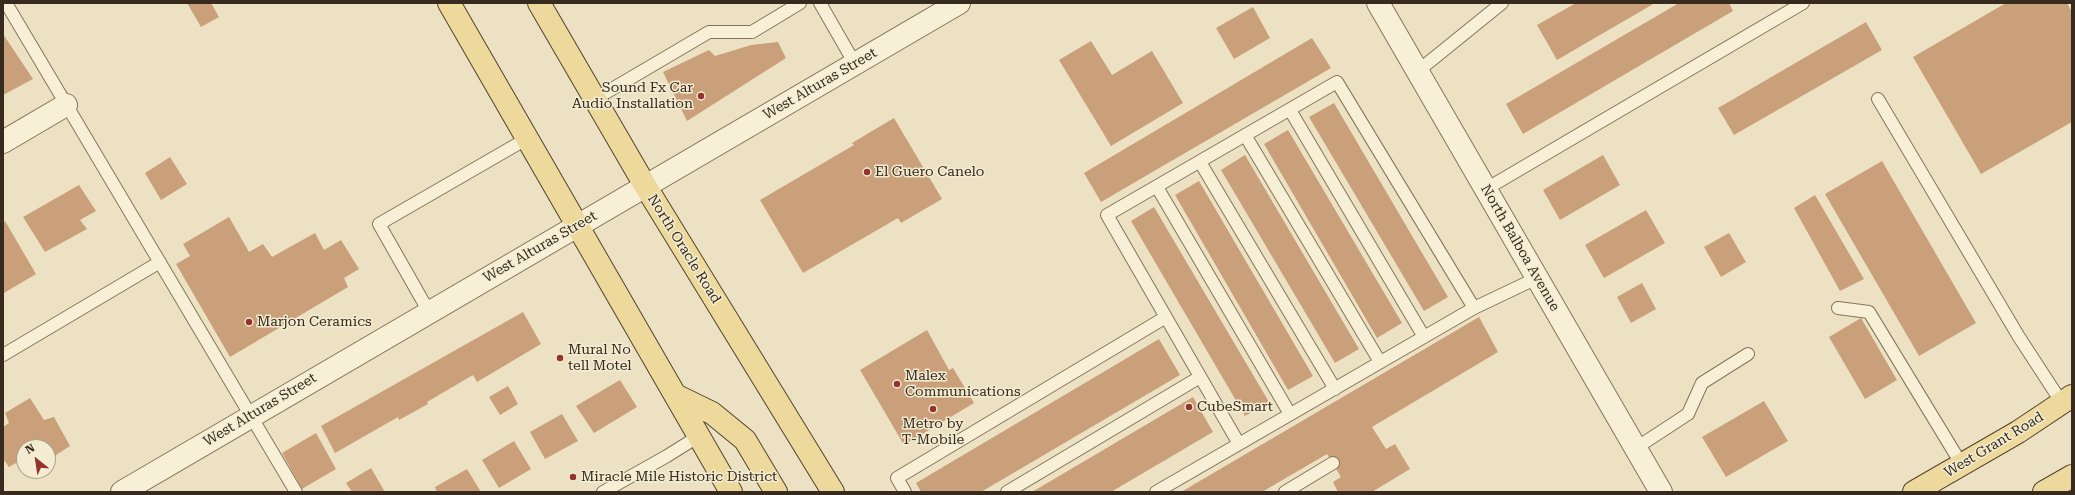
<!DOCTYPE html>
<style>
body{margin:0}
#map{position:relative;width:2075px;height:495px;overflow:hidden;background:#ece2c3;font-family:"Roboto Serif",serif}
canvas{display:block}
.frame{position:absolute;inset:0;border:4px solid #362b1e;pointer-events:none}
.north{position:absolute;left:16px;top:439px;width:40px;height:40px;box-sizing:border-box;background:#f4ecd2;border:1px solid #a89f8a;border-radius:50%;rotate:330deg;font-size:11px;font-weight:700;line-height:16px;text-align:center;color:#362b1e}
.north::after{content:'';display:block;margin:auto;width:14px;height:18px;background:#92332d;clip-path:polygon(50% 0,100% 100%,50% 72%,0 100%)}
</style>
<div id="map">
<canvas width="2075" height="495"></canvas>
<div class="frame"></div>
<div class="north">N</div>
</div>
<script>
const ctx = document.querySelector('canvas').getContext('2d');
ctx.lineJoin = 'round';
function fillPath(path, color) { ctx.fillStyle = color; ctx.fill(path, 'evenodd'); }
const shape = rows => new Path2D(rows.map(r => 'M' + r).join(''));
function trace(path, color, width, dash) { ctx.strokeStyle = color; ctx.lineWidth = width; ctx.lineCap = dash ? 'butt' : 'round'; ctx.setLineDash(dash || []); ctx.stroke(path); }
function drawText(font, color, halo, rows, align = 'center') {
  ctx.font = font + ' "Roboto Serif",serif'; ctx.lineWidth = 3; ctx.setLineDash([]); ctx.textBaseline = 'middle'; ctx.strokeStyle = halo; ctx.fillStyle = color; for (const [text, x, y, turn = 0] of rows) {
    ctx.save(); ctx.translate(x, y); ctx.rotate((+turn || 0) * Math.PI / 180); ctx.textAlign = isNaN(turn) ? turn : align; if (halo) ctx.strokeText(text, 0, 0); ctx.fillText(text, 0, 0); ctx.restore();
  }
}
const building = shape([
 [187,3,211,3,219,17,201,27],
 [1576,3,1655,3,1557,60,1537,25],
 [1679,3,1729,3,1733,11,1523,134,1506,104],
 [2006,3,2067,3,2072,12,2072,122,1981,174,1913,57],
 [1253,7,1270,38,1234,59,1216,28],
 [1866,22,1882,50,1734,135,1718,108],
 [3,34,33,79,3,95],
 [1312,38,1331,68,1101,202,1084,173],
 [1091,41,1112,75,1152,51,1183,103,1111,146,1059,60],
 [778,42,786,58,687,121,663,72,709,50,715,56,751,45],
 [1334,103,1448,297,1424,311,1309,117],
 [894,118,942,199,901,223,898,218,803,273,760,200,854,145,852,143],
 [1288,130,1402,323,1377,338,1264,144],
 [1245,155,1359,349,1335,363,1221,170],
 [1603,155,1620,185,1560,220,1543,190],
 [170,157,187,184,161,200,145,173],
 [1882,161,1976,323,1919,356,1825,194],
 [1199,181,1313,376,1288,390,1175,195],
 [79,185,96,211,80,220,87,229,45,252,23,217],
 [1815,195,1864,279,1840,291,1794,208],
 [1154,207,1269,402,1245,416,1131,221],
 [1646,210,1665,243,1604,278,1585,245],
 [229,217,249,252,263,244,272,257,315,233,324,250,341,240,359,269,344,278,348,287,230,357,176,264,190,256,183,244],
 [5,221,36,274,4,293,3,222],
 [1729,233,1746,262,1721,277,1704,247],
 [1642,283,1656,309,1631,323,1617,297],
 [523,312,541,344,477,382,473,375,427,402,428,404,399,420,398,417,335,453,321,426],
 [1479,317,1498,352,1372,427,1386,449,1395,444,1410,469,1372,492,1338,492,1333,482,1341,477,1327,454,1262,492,1181,492],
 [1861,318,1897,380,1865,399,1829,337],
 [927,330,949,370,953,368,974,403,904,445,860,370],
 [1159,339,1180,375,981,492,921,492,916,483],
 [620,380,637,407,594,433,576,406],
 [508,386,518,404,500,415,489,397],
 [1193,397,1213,432,1111,492,1032,492],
 [30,398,44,420,54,417,70,446,48,460,48,447,24,447,24,466,21,460,9,467,3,459,3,427,9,423,5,413],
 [1764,401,1788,441,1726,477,1702,437],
 [562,414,578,441,545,459,530,432],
 [316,433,336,469,302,489,282,453],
 [514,441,531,469,499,488,482,460],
 [371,468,385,492,352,492,346,483],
 [467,469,481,492,437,492,435,487]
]);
const service = shape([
 [6,3,296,492],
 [820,3,855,64],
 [1418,71,1502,3],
 [595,99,709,32,752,32,800,3],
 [1878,99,2019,337,2062,403],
 [1290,110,1424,337],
 [1245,135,1380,362],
 [1200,162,1335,389],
 [1157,187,1290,414],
 [1486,189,1803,3],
 [1838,308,1869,312,1962,465],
 [429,312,379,224,528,138],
 [3,355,160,262],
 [1239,444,1107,215,1337,82,1474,308],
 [1636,448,1688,414,1702,383,1748,354],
 [603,492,667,456,699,436],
 [905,492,897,478,1166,317],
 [1007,492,1200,377],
 [1156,492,1474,308,1537,278],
 [1285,492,1333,463]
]);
const minor = shape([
 [1378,3,1661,492],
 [3,142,66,105],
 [122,492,959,3]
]);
const primary = shape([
 [449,3,731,492],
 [539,3,646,187,833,492],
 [675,395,712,413,745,440,776,492],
 [1914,492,2018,432,2072,396],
 [2044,492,2072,476]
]);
const markers = [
 [701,96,4,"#92332d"],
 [867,172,4,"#92332d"],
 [249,322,4,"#92332d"],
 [560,358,4,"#92332d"],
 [897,384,4,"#92332d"],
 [1189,407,4,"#92332d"],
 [933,409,4,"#92332d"],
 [573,477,4,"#92332d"]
];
const streetNames = [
 ["West Alturas Street",820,84,-30],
 ["West Alturas Street",540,247,-30],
 ["North Balboa Avenue",1520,248,60],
 ["North Oracle Road",684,249,58],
 ["West Alturas Street",260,410,-31],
 ["West Grant Road",1994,445,-31]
];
const poiNames = [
 ["Sound Fx Car",693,88,"right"],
 ["Audio Installation",693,104,"right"],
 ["El Guero Canelo",875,172],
 ["Marjon Ceramics",257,322],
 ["Mural No",568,350],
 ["tell Motel",568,366],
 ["Malex",905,376],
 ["Communications",905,392],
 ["CubeSmart",1197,407],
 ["Metro by",933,424,"center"],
 ["T-Mobile",933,440,"center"],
 ["Miracle Mile Historic District",581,477]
];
fillPath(building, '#c9a07a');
trace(service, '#85745b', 14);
trace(minor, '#85745b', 24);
trace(primary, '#53422f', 24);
trace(service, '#f7efd6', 12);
trace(minor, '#f7efd6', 22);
trace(primary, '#eed99c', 22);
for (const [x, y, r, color] of markers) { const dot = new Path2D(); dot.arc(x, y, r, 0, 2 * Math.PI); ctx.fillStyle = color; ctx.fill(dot); trace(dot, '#f4ecd2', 1.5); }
drawText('14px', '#362b1e', '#f4ecd2', streetNames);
drawText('14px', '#362b1e', '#f4ecd2', poiNames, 'left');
</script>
